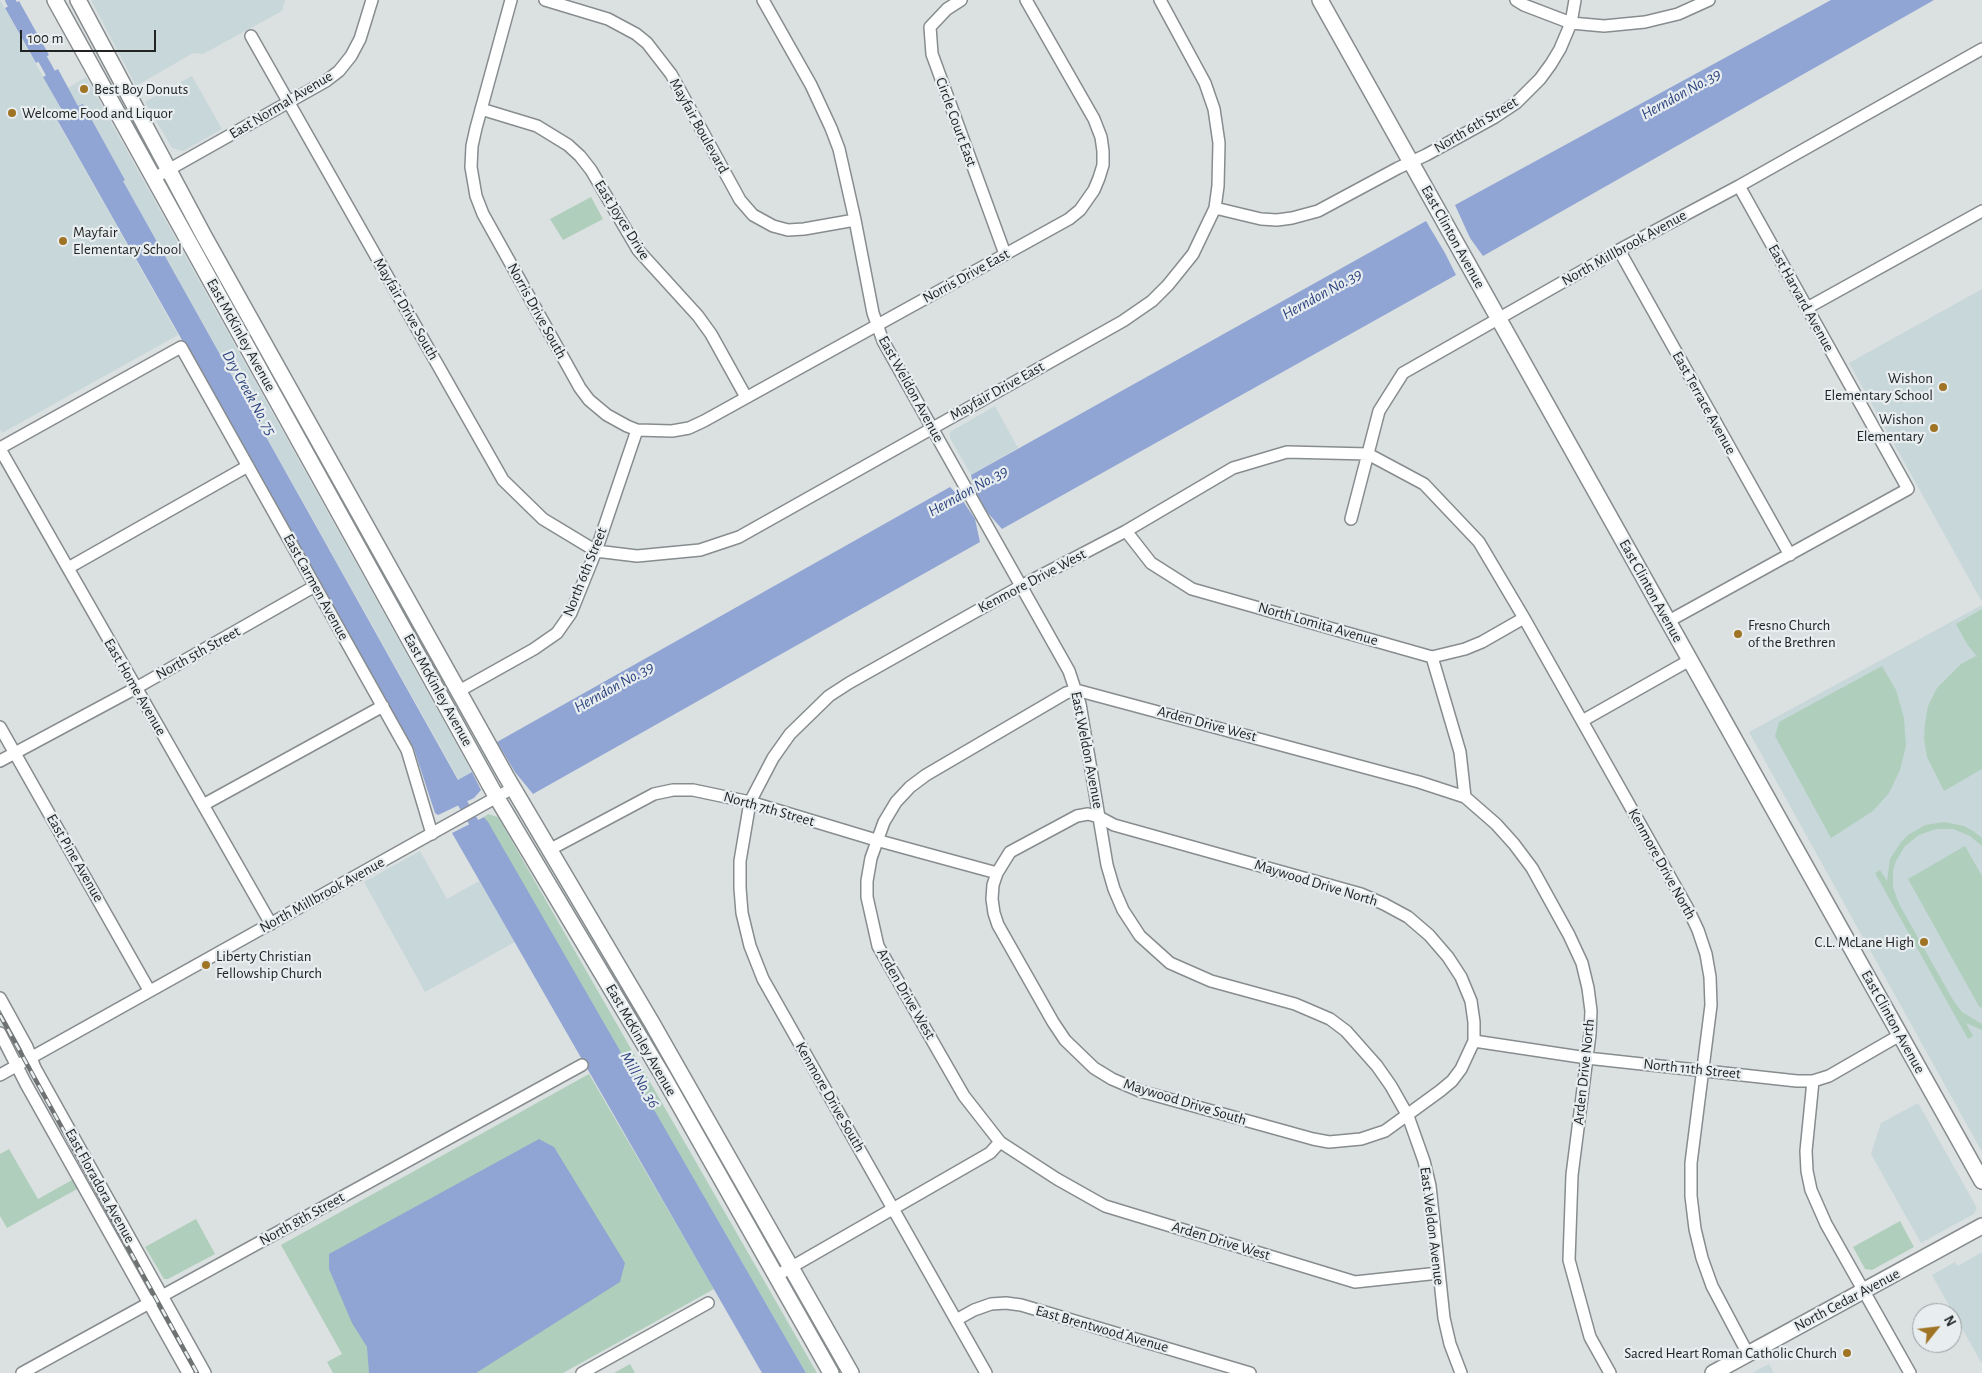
<!DOCTYPE html>
<style>
body{margin:0}
#map{position:relative;width:1982px;height:1373px;overflow:hidden;background:#dbe0e1;font-family:"Alegreya Sans",sans-serif}
canvas{display:block}
.north{position:absolute;left:1912px;top:1303px;width:50px;height:50px;box-sizing:border-box;background:#e8edef;border:1px solid #999d9e;border-radius:50%;rotate:61deg;font-size:14px;font-weight:700;line-height:20px;text-align:center;color:#222424}
.north::after{content:'';display:block;margin:auto;width:18px;height:22px;background:#9f7424;clip-path:polygon(50% 0,100% 100%,50% 72%,0 100%)}
.scale{position:absolute;left:20px;top:30px;width:136px;height:22px;box-sizing:border-box;border:2px solid #222424;border-top:0;padding-left:6px;font-size:15px;line-height:18px;white-space:nowrap;color:#222424;-webkit-text-stroke:4px #e8edef;paint-order:stroke}
</style>
<div id="map">
<canvas width="1982" height="1373"></canvas>
<div class="north">N</div>
<div class="scale">100 m</div>
</div>
<script>
const ctx = document.querySelector('canvas').getContext('2d');
ctx.lineJoin = 'round';
function fillPath(path, color) { ctx.fillStyle = color; ctx.fill(path, 'evenodd'); }
const shape = rows => new Path2D(rows.map(r => 'M' + r).join(''));
function trace(path, color, width, dash) { ctx.strokeStyle = color; ctx.lineWidth = width; ctx.lineCap = dash ? 'butt' : 'round'; ctx.setLineDash(dash || []); ctx.stroke(path); }
function drawText(font, color, halo, rows, align = 'center') {
  ctx.font = font + ' "Alegreya Sans",sans-serif'; ctx.lineWidth = 4.5; ctx.setLineDash([]); ctx.textBaseline = 'middle'; ctx.strokeStyle = halo; ctx.fillStyle = color; for (const [text, x, y, turn = 0] of rows) {
    ctx.save(); ctx.translate(x, y); ctx.rotate((+turn || 0) * Math.PI / 180); ctx.textAlign = isNaN(turn) ? turn : align; if (halo) ctx.strokeText(text, 0, 0); ctx.fillText(text, 0, 0); ctx.restore();
  }
}
const built = shape([
 [0,0,63,112,55,117,178,335,2,433,0,429],
 [91,0,285,0,282,11,203,54,193,53,136,86],
 [192,76,222,129,183,151,172,148,145,102],
 [86,77,472,772,459,780,123,181,125,180,83,105,79,107,68,88],
 [1982,289,1982,602,1849,363],
 [995,406,1018,448,971,475,950,438,950,432],
 [1982,605,1982,1152,1749,732],
 [420,851,447,899,479,881,515,942,425,992,364,882],
 [1918,1103,1977,1208,1974,1214,1921,1243,1871,1154,1881,1123],
 [1982,1252,1982,1364,1932,1275,1955,1262,1958,1266],
 [1769,1364,1774,1373,1752,1373]
]);
const green = shape([
 [591,197,603,219,563,240,550,219],
 [1982,609,1982,661,1980,660,1982,662,1982,769,1944,791,1927,757,1924,739,1925,723,1928,706,1937,688,1961,664,1976,656,1979,659,1967,644,1956,624],
 [1882,666,1896,690,1904,718,1906,746,1900,770,1889,793,1873,811,1831,838,1775,736,1779,722],
 [488,814,498,817,817,1373,806,1373,484,817],
 [1944,822,1964,826,1973,831,1982,838,1982,846,1970,836,1953,829,1936,829,1919,835,1905,846,1896,861,1893,870,1893,887,1899,904,1953,1000,1962,1012,1982,1024,1982,1030,1966,1023,1973,1036,1968,1039,1875,873,1880,870,1887,881,1890,859,1901,842,1908,835,1925,825],
 [1965,846,1982,876,1982,1007,1980,1008,1908,879],
 [589,1074,714,1289,563,1373,333,1373,327,1362,342,1354,281,1245],
 [9,1149,38,1199,72,1180,77,1189,7,1228,0,1216,0,1154],
 [196,1219,215,1254,168,1279,164,1279,145,1247],
 [1900,1221,1914,1247,1872,1270,1865,1269,1853,1247],
 [630,1364,635,1373,614,1373]
]);
const water = shape([
 [1831,0,1934,0,1483,256,1470,238,1455,205],
 [19,1,49,55,36,63,5,8],
 [58,69,78,106,83,104,125,180,123,181,458,780,472,772,481,790,474,798,438,815,435,813,414,749,55,116,63,112,43,77],
 [1426,221,1445,253,1456,275,1002,529,987,512,975,491,971,475],
 [950,487,961,498,975,519,980,542,533,794,515,772,497,742],
 [484,817,488,822,806,1373,762,1373,452,833],
 [539,1139,554,1147,625,1263,620,1282,476,1373,369,1373,367,1347,352,1323,329,1269,329,1254]
]);
const canal = shape([
 [10,0,18,15],
 [36,47,57,85],
 [456,792,480,833]
]);
const minor = shape([
 [511,0,476,128,472,146,471,167,476,196,483,214,580,388,589,400,607,415,627,426,637,430,672,431,689,428,704,421,1069,219,1080,210,1094,190,1099,178,1103,165,1103,151,1101,137,1094,119,1026,0],
 [545,0,608,19,636,34,647,43,671,74,740,200,753,215,773,226,788,230,804,229,855,220],
 [763,0,811,85,831,128,839,149,855,220,873,313,883,341,1069,671,1080,704,1107,865,1114,889,1123,910,1140,936,1170,963,1211,981,1295,1004,1330,1019,1346,1031,1377,1066,1391,1086,1408,1116,1424,1161,1430,1186,1444,1318,1450,1344,1461,1373],
 [961,0,947,9,930,27,932,54,1005,254],
 [1516,0,1524,5,1571,23,1575,0],
 [251,36,503,480,543,519,596,551,637,556,700,550,739,537,1123,321,1152,301,1168,285,1193,254,1215,208,1218,186,1219,143,1214,109,1205,83,1160,0],
 [481,109,537,126,568,145,580,156,591,170,638,250,698,316,711,334,746,397],
 [154,178,326,81,339,71,351,56,360,39,372,0],
 [1215,208,1261,219,1277,220,1292,218,1318,211,1398,168,1426,155,1495,117,1516,103,1540,79,1551,64,1560,49,1571,23,1604,26,1645,22,1678,14,1709,0],
 [1619,250,1790,555],
 [1807,308,1982,211],
 [0,448,181,347,407,750,432,834],
 [0,449,271,924],
 [1351,519,1379,411,1403,373,1619,250,1739,186,1982,49],
 [1126,531,1151,563,1192,589,1432,657,1465,649,1482,642,1524,618],
 [68,568,248,466],
 [1667,622,1908,489,1739,186],
 [1432,657,1460,752,1465,797,1496,824,1514,844,1532,868,1569,935,1582,963,1588,988,1591,1011,1590,1034,1572,1175,1569,1260,1590,1337,1610,1373],
 [459,691,534,649,557,633,571,613,596,551,637,430],
 [1582,721,1690,660],
 [0,727,149,990],
 [0,761,136,688,315,586],
 [203,805,383,706],
 [1088,814,1099,817,1114,825,1361,894,1384,904,1408,917,1429,935,1448,957,1461,977,1471,1001,1474,1022,1474,1041,1461,1069,1452,1081,1440,1091,1385,1131,1361,1139,1329,1142,1313,1139,1140,1091,1112,1079,1094,1068,1065,1040,1053,1022,998,925,994,913,992,899,993,885,997,873,1010,852,1077,816,1088,814],
 [549,850,654,794,673,790,693,790,750,802,876,840,997,873],
 [0,998,27,1047,35,1068,205,1373],
 [0,1033,26,1084,188,1373],
 [1474,1041,1587,1058,1797,1081,1813,1081,1829,1076,1900,1035],
 [0,1075,513,788],
 [1813,1081,1806,1151,1807,1171,1811,1190,1826,1224,1910,1373],
 [1439,1273,1355,1282,1105,1206,1057,1179,1000,1142,964,1096,878,946,867,897,867,881,871,858,884,822,896,802,910,787,926,775,1066,693,1076,690,1419,782,1465,797],
 [776,1276,990,1153,1000,1142],
 [956,1320,974,1310,991,1304,1006,1303,1021,1305,1250,1373],
 [22,1373,582,1065],
 [582,1373,708,1303],
 [986,1373,763,979,750,946,742,913,740,888,740,861,750,802,773,758,790,734,829,696,849,683,1021,586,1126,531,1233,468,1287,452,1368,454,1424,484,1479,542,1524,618,1688,909,1698,930,1706,954,1710,977,1711,1005,1691,1163,1691,1196,1695,1229,1702,1258,1712,1286,1748,1354]
]);
const major = shape([
 [55,0,497,798,663,1076,831,1373],
 [78,0,204,236,506,776,652,1023,851,1373],
 [1320,0,1982,1181],
 [1713,1373,1982,1226]
]);
const rail = shape([
 [0,1015,197,1373]
]);
const markers = [
 [84,89,5,"#9f7424"],
 [12,113,5,"#9f7424"],
 [63,241,5,"#9f7424"],
 [1943,387,5,"#9f7424"],
 [1934,428,5,"#9f7424"],
 [1738,634,5,"#9f7424"],
 [1924,942,5,"#9f7424"],
 [206,965,5,"#9f7424"],
 [1847,1353,5,"#9f7424"]
];
const poiNames = [
 ["Best Boy Donuts",94,89],
 ["Welcome Food and Liquor",22,113],
 ["Mayfair",73,232],
 ["Elementary School",73,249],
 ["Wishon",1933,378,"right"],
 ["Elementary School",1933,395,"right"],
 ["Wishon",1924,419,"right"],
 ["Elementary",1924,436,"right"],
 ["Fresno Church",1748,625],
 ["of the Brethren",1748,642],
 ["C.L. McLane High",1914,942,"right"],
 ["Liberty Christian",216,956],
 ["Fellowship Church",216,973],
 ["Sacred Heart Roman Catholic Church",1837,1353,"right"]
];
const streetNames = [
 ["East Normal Avenue",281,105,-31],
 ["Circle Court East",956,122,70],
 ["North 6th Street",1476,125,-31],
 ["Mayfair Boulevard",699,126,61],
 ["East Joyce Drive",622,220,58],
 ["East Clinton Avenue",1453,237,61],
 ["North Millbrook Avenue",1624,248,-29],
 ["Norris Drive East",966,276,-29],
 ["East Harvard Avenue",1801,298,61],
 ["Mayfair Drive South",406,309,60],
 ["Norris Drive South",537,311,61],
 ["East McKinley Avenue",241,335,61],
 ["East Weldon Avenue",911,389,61],
 ["Mayfair Drive East",997,391,-29],
 ["East Terrace Avenue",1704,403,61],
 ["North 6th Street",585,572,-68],
 ["Kenmore Drive West",1032,581,-28],
 ["East Carmen Avenue",316,587,61],
 ["East Clinton Avenue",1651,591,61],
 ["North Lomita Avenue",1318,624,16],
 ["North 5th Street",198,653,-29],
 ["East Home Avenue",135,687,60],
 ["East McKinley Avenue",438,690,61],
 ["Arden Drive West",1207,724,15],
 ["East Weldon Avenue",1087,750,79],
 ["North 7th Street",769,809,16],
 ["East Pine Avenue",75,858,60],
 ["Kenmore Drive North",1662,864,61],
 ["Maywood Drive North",1316,883,17],
 ["North Millbrook Avenue",322,895,-29],
 ["Arden Drive West",906,994,60],
 ["East Clinton Avenue",1893,1022,61],
 ["East McKinley Avenue",641,1040,60],
 ["North 11th Street",1692,1069,6],
 ["Arden Drive North",1584,1072,-84],
 ["Kenmore Drive South",830,1097,60],
 ["Maywood Drive South",1185,1102,17],
 ["East Floradora Avenue",100,1186,61],
 ["North 8th Street",302,1219,-29],
 ["East Weldon Avenue",1432,1226,83],
 ["Arden Drive West",1221,1241,17],
 ["North Cedar Avenue",1847,1300,-28],
 ["East Brentwood Avenue",1102,1329,16]
];
const waterNames = [
 ["Herndon No. 39",1681,94,-29],
 ["Herndon No. 39",1322,294,-29],
 ["Dry Creek No. 75",249,393,61],
 ["Herndon No. 39",968,491,-29],
 ["Herndon No. 39",614,687,-29],
 ["Mill No. 36",640,1080,60]
];
fillPath(built, '#c8d7da');
fillPath(green, '#afcfbc');
fillPath(water, '#90a5d3');
trace(canal, '#90a5d3', 10);
trace(minor, '#878c8e', 14);
trace(major, '#878c8e', 18);
trace(minor, '#fff', 11);
trace(major, '#fff', 15);
trace(rail, '#6f7272', 4.5);
trace(rail, '#e8edef', 2.5, [8]);
for (const [x, y, r, color] of markers) { const dot = new Path2D(); dot.arc(x, y, r, 0, 2 * Math.PI); ctx.fillStyle = color; ctx.fill(dot); trace(dot, '#e8edef', 2); }
drawText('15px', '#222424', '#e8edef', poiNames, 'left');
drawText('15px', '#222424', '#e8edef', streetNames);
drawText('italic 16px', '#2e457f', '#e8edef', waterNames);
</script>
